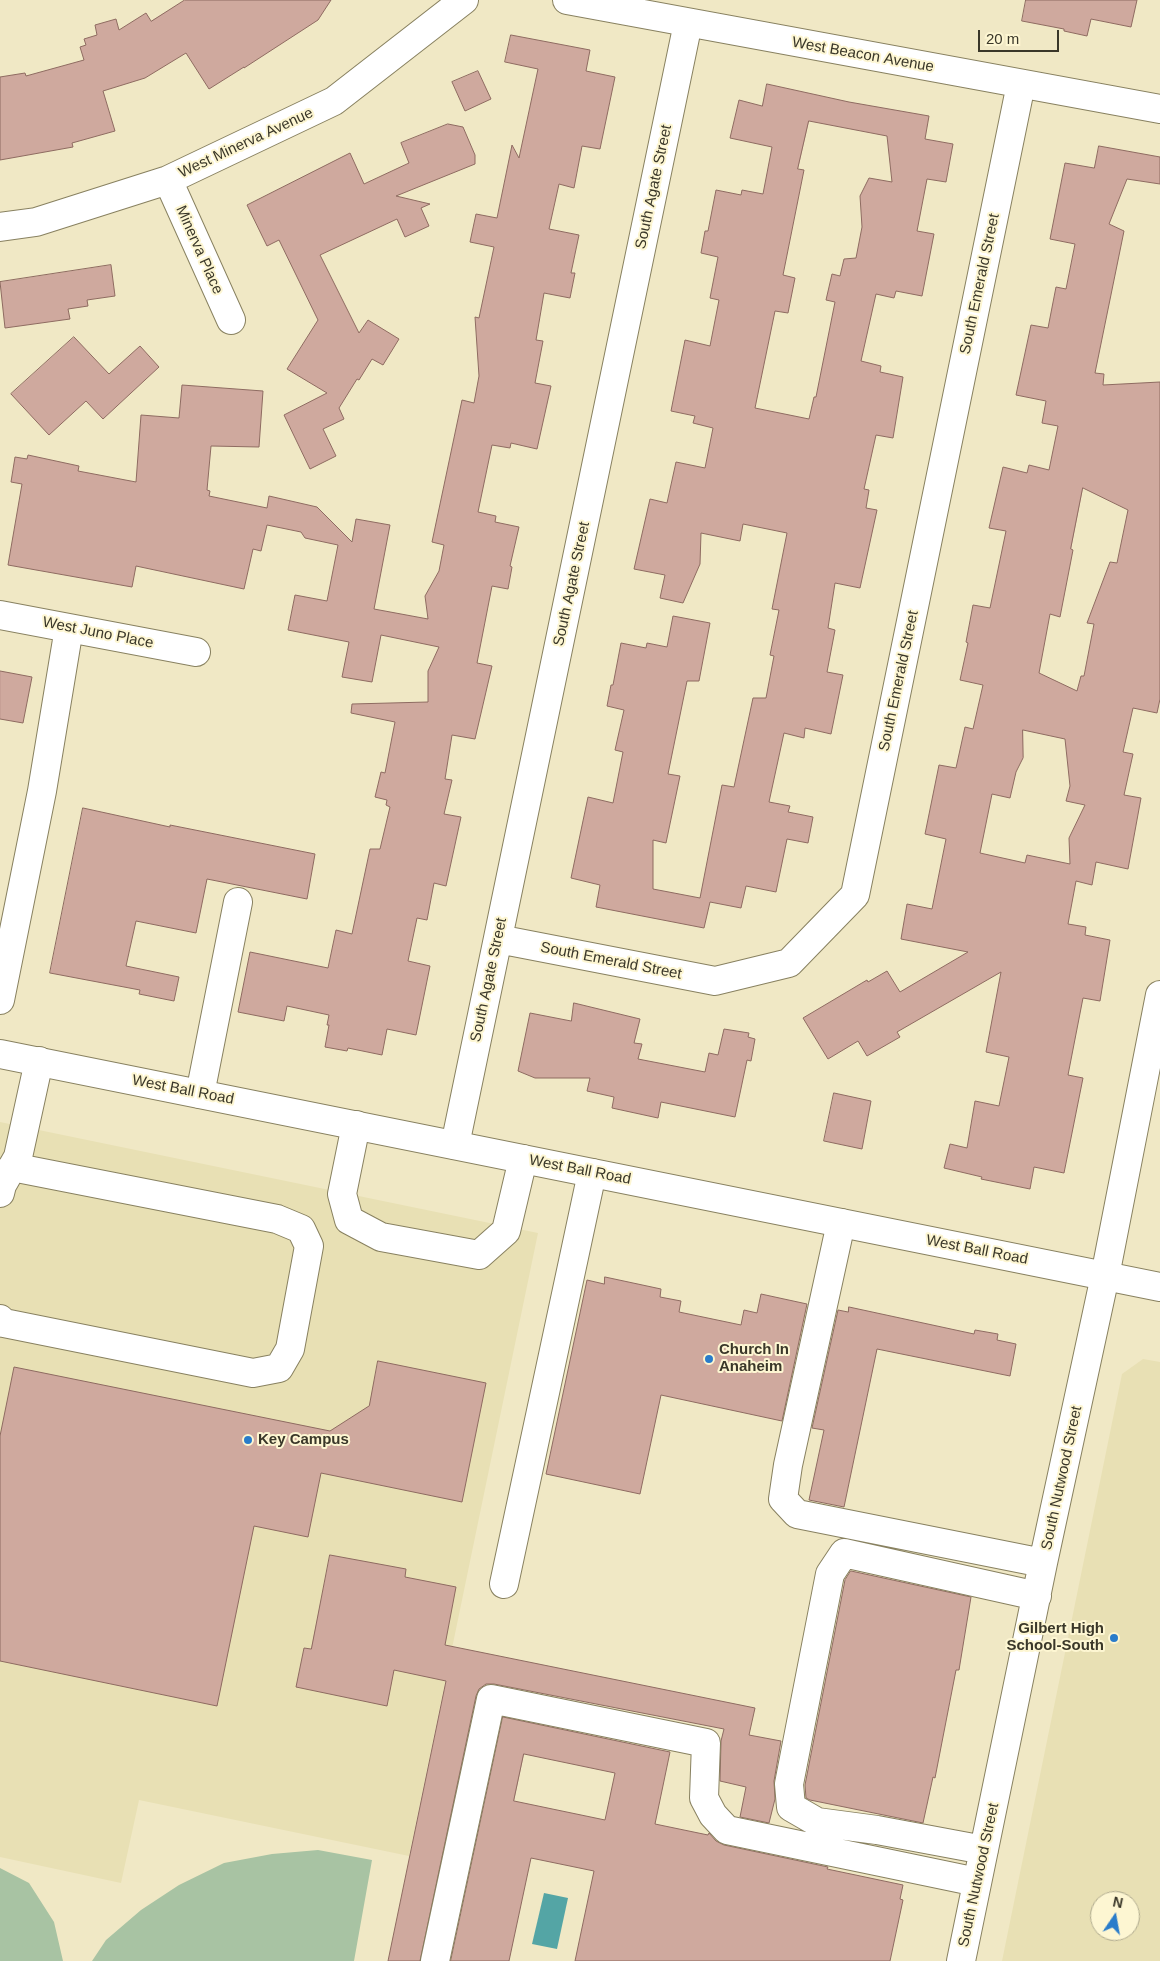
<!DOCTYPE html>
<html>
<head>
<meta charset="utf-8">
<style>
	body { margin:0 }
	#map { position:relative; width:1160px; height:1961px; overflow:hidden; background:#f0e8c5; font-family:Helvetica,sans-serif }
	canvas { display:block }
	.north { position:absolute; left:1090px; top:1891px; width:50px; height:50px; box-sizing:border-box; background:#fdf6d2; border:1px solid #afaa8e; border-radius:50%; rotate:12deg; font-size:14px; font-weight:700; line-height:20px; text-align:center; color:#3a3729 }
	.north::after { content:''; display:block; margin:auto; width:18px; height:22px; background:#297cca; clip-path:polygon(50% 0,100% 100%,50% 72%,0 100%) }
	.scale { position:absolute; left:978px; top:30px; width:81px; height:22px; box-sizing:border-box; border:2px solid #3a3729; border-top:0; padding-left:6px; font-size:15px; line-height:18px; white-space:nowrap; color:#3a3729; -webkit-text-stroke:4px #fdf6d2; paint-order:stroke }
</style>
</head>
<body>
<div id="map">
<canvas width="1160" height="1961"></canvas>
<div class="north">N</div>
<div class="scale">20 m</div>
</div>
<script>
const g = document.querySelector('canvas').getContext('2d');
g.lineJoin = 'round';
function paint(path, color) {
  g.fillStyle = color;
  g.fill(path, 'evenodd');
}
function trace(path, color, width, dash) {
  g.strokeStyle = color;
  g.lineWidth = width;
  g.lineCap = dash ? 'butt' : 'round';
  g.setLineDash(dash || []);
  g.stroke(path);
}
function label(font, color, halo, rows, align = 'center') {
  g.font = font + ' Helvetica,sans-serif';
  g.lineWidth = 4;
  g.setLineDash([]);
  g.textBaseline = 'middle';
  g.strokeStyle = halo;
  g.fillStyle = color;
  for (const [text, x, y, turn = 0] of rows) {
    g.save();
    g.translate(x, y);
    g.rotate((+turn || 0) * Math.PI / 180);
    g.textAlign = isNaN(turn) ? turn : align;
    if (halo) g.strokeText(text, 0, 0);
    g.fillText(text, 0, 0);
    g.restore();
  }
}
paint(new Path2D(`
	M0,1122L538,1233L409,1856L139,1800L121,1883L0,1857Z
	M1143,1359L1160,1362V1961H1002L1122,1374ZM1100,1901H1130V1931H1100Z`), '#e8e0b4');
paint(new Path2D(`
	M318,1850L372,1860L354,1961H92L106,1940L141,1910L179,1885L224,1863L272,1854Z
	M0,1868L29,1883L54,1922L63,1961H0Z`), '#a8c3a3');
paint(new Path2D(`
	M544,1893L568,1898L557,1949L532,1944Z`), '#54a5a5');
const building = new Path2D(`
	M185,0H331L318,20L244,68V67L209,89L186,53L145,78L103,91L115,131L72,143L73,147L0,160V77L25,73L26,76L84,60L80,47L86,45L84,39L97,35L95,25L116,19L119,30L146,13L151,21Z
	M1026,0H1137L1131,27L1091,19L1087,36L1064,31V29L1022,21Z
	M511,35L590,50L586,71L615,77L600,149L582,146L574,188L559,184L549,229L579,235L571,273H575L570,298L544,293L536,340L543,341L535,383L551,386L537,449L511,443L510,448L492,445L478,512L496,516L495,522L519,527L510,566L512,567L508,589L492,586L477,663L492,666L475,739L452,735L445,779L452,780L444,814L461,817L446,886L434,883L427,920L417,918L408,961L430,966L416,1035L387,1029L382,1055L348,1048L347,1051L325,1047L329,1025H327L329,1015L287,1006L284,1021L238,1012L250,952L328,968L336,930L352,934L370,849H380L390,807L386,805L387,800L375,797L381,772L385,773L395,722L351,713L352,704L428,702V671L439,647L381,635L372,682L342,677L349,642L288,630L295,595L327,601L338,545L305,538L301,532L267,525L261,551L253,549L244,589L136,566L132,587L8,565L22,484L11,482L15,457L27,459L28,455L79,466L78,471L136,482L141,415L179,418L182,385L263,391L259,447L211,446L207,490L210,491L209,496L267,508L269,496L317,507L352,542L356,519L390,525L374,609L428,619L425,596L439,571L444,545L432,542L462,400L474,403L479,376L475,317L479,318L494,247L470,242L476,214L497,218L512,145L519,158L538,69L505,62Z
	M478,71L491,99L465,111L452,82Z
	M767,84L849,102L929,116L925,139L953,144L946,182L927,179L917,231L934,234L922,296L896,291L894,298L876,294L861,361L881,366L880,372L903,377L893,438L876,435L864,489L869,490L866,508L877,510L860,588L835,583L828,628L835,630L827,672L843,675L831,734L805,728L804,738L784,733L769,802L790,806L788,812L813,817L808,843L787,839L776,892L746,886L741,908L710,902L704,928L596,907L600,885L571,878L588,797L613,803L623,752L615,750L624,710L607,706L611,685H613L621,643L646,648L647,643L667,647L673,616L710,623L699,681H687L668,774L680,776L666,843L653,840V889L700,898L722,785L734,787L753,698H766L774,656L770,655L779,610L772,609L787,533L743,524L740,541L701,533L700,564L683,603L660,598L665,575L634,569L650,499L667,503L676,462L705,468L713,428L693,423L695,416L671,411L685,340L710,346L719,300L710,298L718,257L701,253L705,231H708L716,190L741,195L742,190L763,194L772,147L730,138L739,100L762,106ZM809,121L887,136L892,182L869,178L860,196L862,227L856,258L844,259L840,276L832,274L826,300L835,302L816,397H814L809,419L755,408L775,311L788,313L795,278L783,275L804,170L798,169Z
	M448,124L463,127L475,155V164L396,196L430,204L421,208L429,226L405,237L397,219L320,255L359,333L368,320L399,339L383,365L372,359L359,380L357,379L339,408L344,419L323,429L336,456L310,469L284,415L327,393L287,369L318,320L279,240L267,246L247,205L350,153L364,184L409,163L401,143Z
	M1099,146L1160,157V184L1127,179L1109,224L1124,231L1095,373L1104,374L1103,385L1160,382V699L1157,713L1133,708L1123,752L1133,754L1124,795L1141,798L1128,869L1096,862L1092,885L1076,881L1068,924L1086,927L1085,935L1110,940L1100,1001L1083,998L1068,1075L1083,1078L1064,1173L1034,1167L1030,1189L981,1179L982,1177L944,1168L950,1144L967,1148L975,1101L999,1106L1009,1057L986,1052L1001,972L897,1032L900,1037L867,1056L858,1041L828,1059L803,1018L867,980L868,982L887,971L900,992L968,952L901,939L907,904L932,909L946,839L925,834L939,765L956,768L965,727L973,729L983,685L960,680L968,643L966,642L973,605L990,608L1006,531L989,528L1003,467L1027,473L1029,465L1049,470L1058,426L1042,423L1046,401L1016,395L1031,325L1048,328L1056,287L1066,289L1075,244L1050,239L1065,163L1094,168ZM1083,488L1128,510L1117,563L1110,562L1087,623L1094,624L1084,676H1081L1077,691L1039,673L1050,614L1060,617L1073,550L1071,549ZM1023,730L1065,739L1070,786L1066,801L1085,805L1069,838L1070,864L1027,855L1025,863L980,853L992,794L1010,798L1016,772L1023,758Z
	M111,265L115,296L87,300L88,306L68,309L70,319L5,328L0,282Z
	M74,337L109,374L140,346L159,367L103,419L86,401L49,435L11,394Z
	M0,671L32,677L23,723L0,719Z
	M83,808L170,827V825L315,854L307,899L207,879L196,933L136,921L126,966L179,977L174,1001L139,994L140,990L50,973Z
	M574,1003L640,1019L634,1043L642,1044L638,1059L705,1072L709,1053L718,1055L724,1029L749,1033L748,1037L755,1039L751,1061L747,1060L735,1117L661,1102L658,1118L612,1108L614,1097L587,1091L590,1078H535L518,1071L530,1013L571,1021Z
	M834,1093L871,1101L862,1149L824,1141Z
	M605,1277L661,1289L660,1297L681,1301L679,1312L741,1325L744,1310L757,1313L761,1294L807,1304L782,1421L661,1395L640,1494L546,1474L587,1280L604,1284Z
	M849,1307L974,1334L975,1330L998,1334L997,1340L1016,1344L1010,1376L877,1349L844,1507L809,1500L824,1430L812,1428L838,1310L848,1312Z
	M378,1361L486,1383L462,1502L321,1473L308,1537L254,1526L217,1706L0,1661V1436L14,1367L330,1431L369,1406Z
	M330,1555L406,1569L405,1577L456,1587L445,1645L755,1708L749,1735L781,1741L774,1781L775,1799L769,1823L740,1817L746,1787L720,1781L721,1741L724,1729L494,1684H486L479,1689L476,1696L420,1961H388L446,1681L394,1670L387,1706L296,1687L304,1648L311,1649Z
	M851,1571L971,1597L959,1670H956L935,1778L933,1777L923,1823L810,1800L806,1798L805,1785L845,1580Z
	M503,1717L670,1752L655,1824L708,1835L709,1833L716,1841L724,1845L828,1867L827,1869L903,1885L900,1899L903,1900L890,1961H575L594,1871L531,1858L509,1961H451ZM524,1754L615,1773L605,1820L514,1801Z`);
paint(building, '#cfa99e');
trace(building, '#8e6b61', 1);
const minor = new Path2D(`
	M567,0L1160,109
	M168,180L231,320
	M0,227L36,222L168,180L334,101L464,0
	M0,615L196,652
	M498,939L715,981L789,963L855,895L1021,84
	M0,1000L42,791L69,628
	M200,1094L238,902
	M356,1125L342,1194L349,1220L381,1237L479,1255L506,1231L523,1159
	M455,1145L688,23
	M0,1193L2,1185L18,1157L39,1061
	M841,1223L788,1465L783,1499L797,1514L1043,1563
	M0,1319L4,1323L253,1373L279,1368L290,1349L309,1246L301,1229L277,1219L12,1167
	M504,1584L592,1173
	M984,1850L877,1830L817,1822L791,1807L789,1784L830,1574L844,1553L1037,1596
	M435,1961L491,1699L706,1743L704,1798L713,1815L727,1830L977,1882
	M961,1961L1043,1563L1105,1276L1160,995`);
const major = new Path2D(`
	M0,1054L1160,1287`);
trace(minor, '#888160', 30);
trace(major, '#888160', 30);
trace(minor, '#fff', 28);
trace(major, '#fff', 28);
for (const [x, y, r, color] of [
	[709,1359,5,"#297cca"],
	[248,1440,5,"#297cca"],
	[1114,1638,5,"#297cca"]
]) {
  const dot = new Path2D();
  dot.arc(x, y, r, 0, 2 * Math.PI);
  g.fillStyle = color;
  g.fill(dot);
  trace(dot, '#fdf6d2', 2);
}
label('15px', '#3a3729', '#fdf6d2', [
	["West Beacon Avenue",863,55,10],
	["West Minerva Avenue",246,143,-25],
	["South Agate Street",654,187,-78],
	["Minerva Place",199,250,66],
	["South Emerald Street",980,284,-78],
	["South Agate Street",572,584,-78],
	["West Juno Place",98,633,11],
	["South Emerald Street",899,681,-78],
	["South Emerald Street",611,961,11],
	["South Agate Street",489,980,-78],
	["West Ball Road",183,1090,11],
	["West Ball Road",580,1170,11],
	["West Ball Road",977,1250,11],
	["South Nutwood Street",1062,1478,-78],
	["South Nutwood Street",979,1875,-78]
]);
label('bold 15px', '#3a3729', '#fdf6d2', [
	["Church In",719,1350],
	["Anaheim",719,1367],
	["Key Campus",258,1440],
	["Gilbert High",1104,1629,"right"],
	["School-South",1104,1646,"right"]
], 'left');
</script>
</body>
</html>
